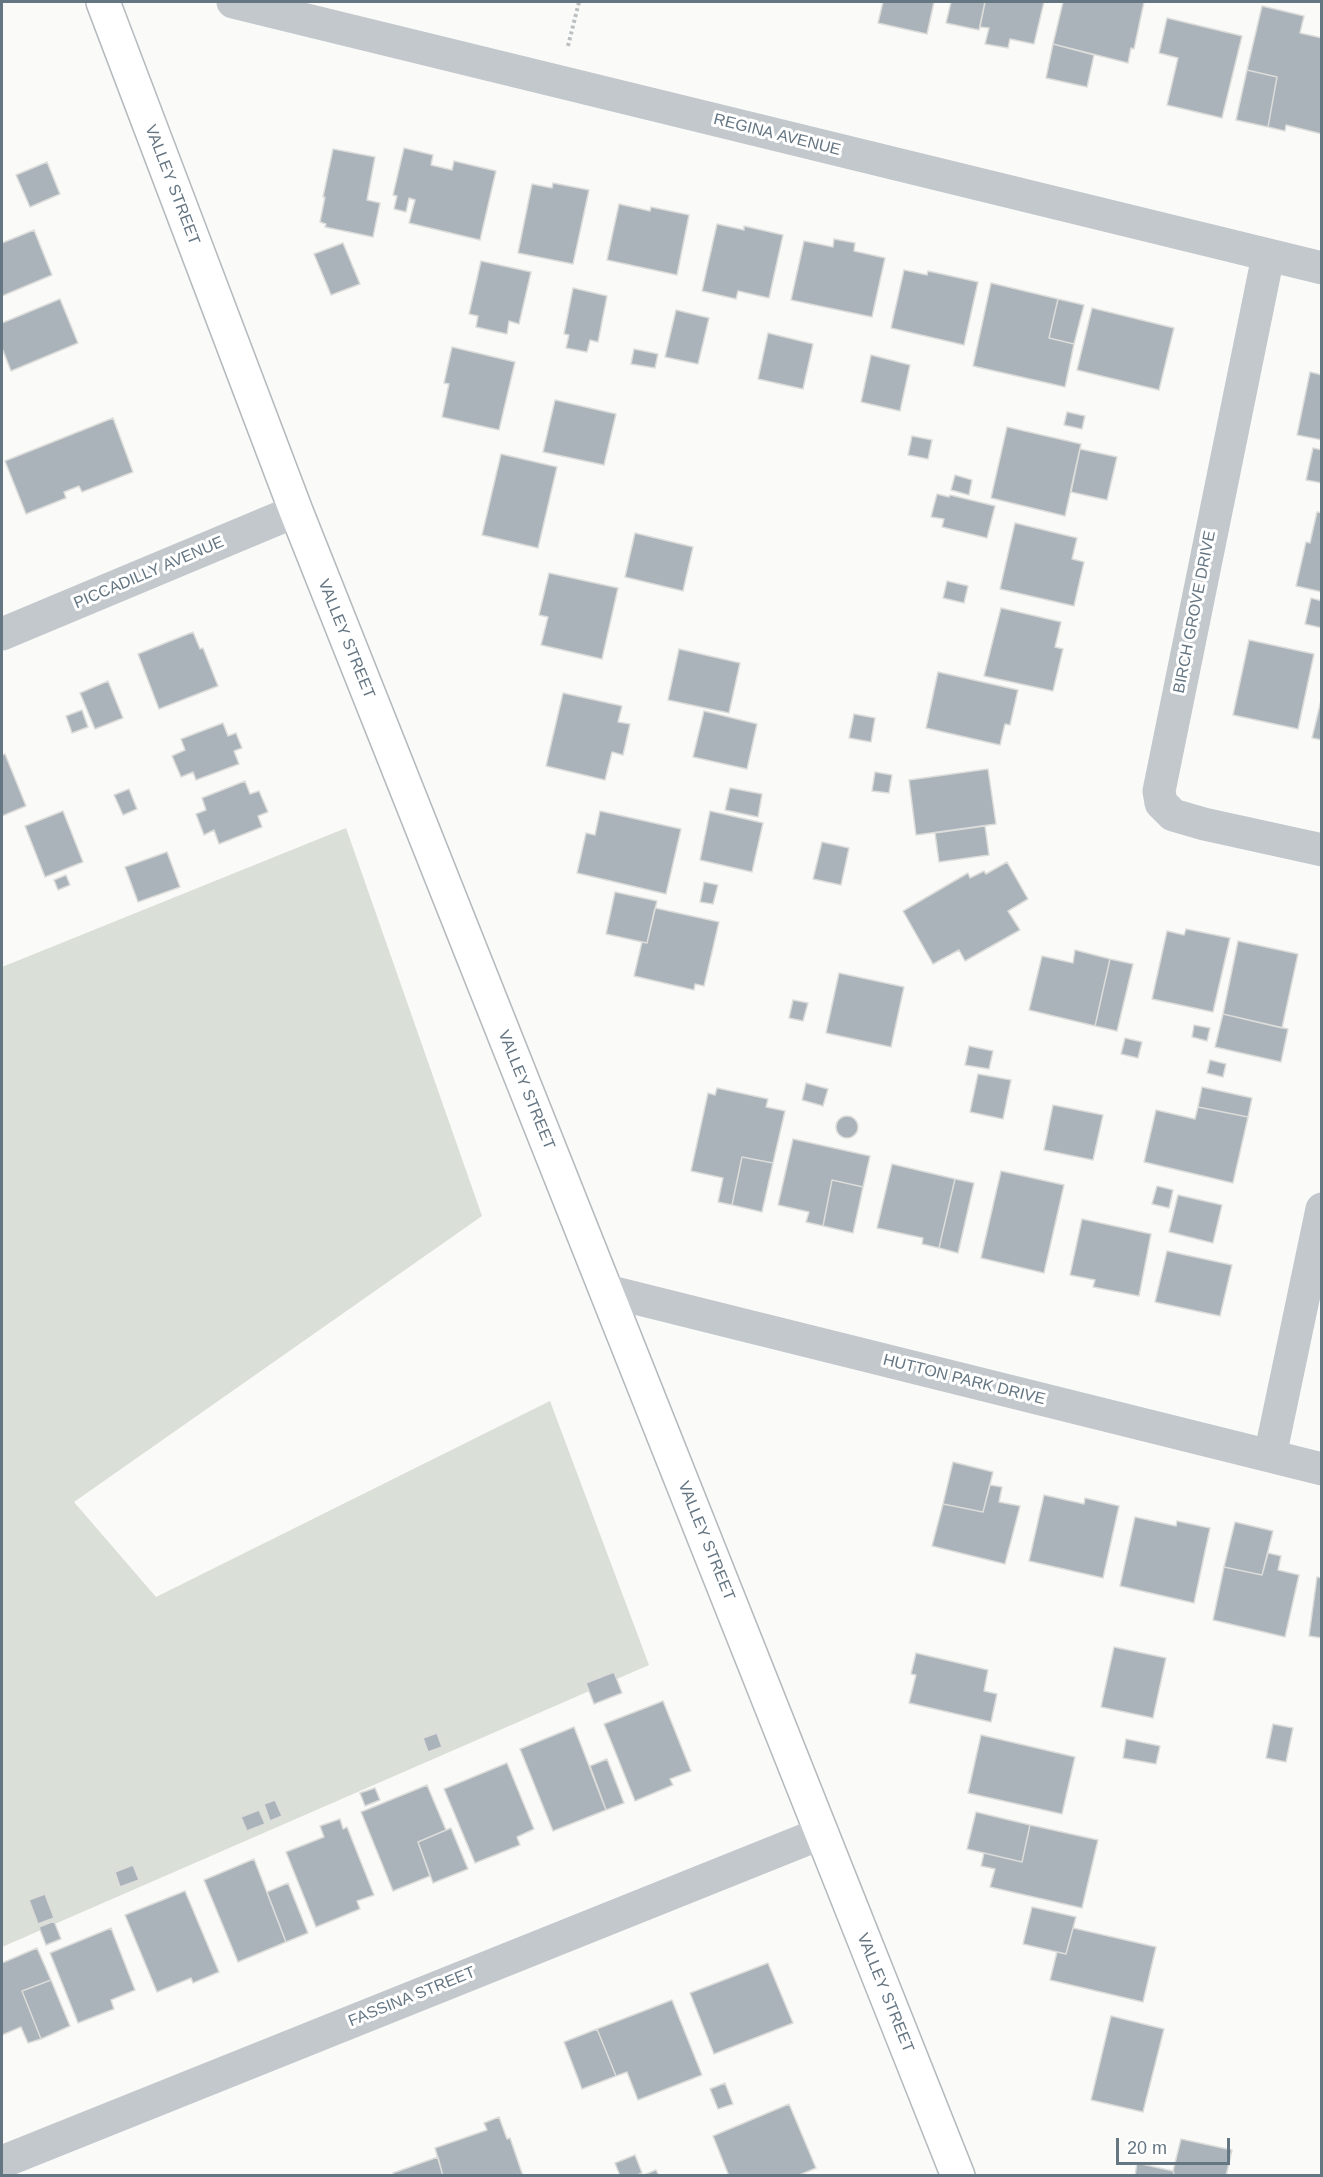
<!DOCTYPE html>
<html>
<head>
<meta charset="utf-8">
<style>
	body { margin:0 }
	#map { position:relative; width:1323px; height:2177px; overflow:hidden; background:#fafaf8; font-family:Helvetica,sans-serif }
	canvas { display:block }
	.frame { position:absolute; inset:0; border:3px solid #657683; pointer-events:none }
	.scale { position:absolute; left:1116px; top:2138px; width:114px; height:27px; box-sizing:border-box; border:3px solid #657683; border-top:0; padding-left:8px; font-size:18px; line-height:21px; white-space:nowrap; color:#657683; -webkit-text-stroke:4px #fff; paint-order:stroke }
</style>
</head>
<body>
<div id="map">
<canvas width="1323" height="2177"></canvas>
<div class="frame"></div>
<div class="scale">20 m</div>
</div>
<script>
const g = document.querySelector('canvas').getContext('2d');
g.lineJoin = 'round';
function paint(path, color) {
  g.fillStyle = color;
  g.fill(path, 'evenodd');
}
function trace(path, color, width, dash) {
  g.strokeStyle = color;
  g.lineWidth = width;
  g.lineCap = dash ? 'butt' : 'round';
  g.setLineDash(dash || []);
  g.stroke(path);
}
function label(font, color, halo, rows, align = 'center') {
  g.font = font + ' Helvetica,sans-serif';
  g.lineWidth = 6;
  g.setLineDash([]);
  g.textBaseline = 'middle';
  g.strokeStyle = halo;
  g.fillStyle = color;
  for (const [text, x, y, turn = 0] of rows) {
    g.save();
    g.translate(x, y);
    g.rotate((+turn || 0) * Math.PI / 180);
    g.textAlign = isNaN(turn) ? turn : align;
    if (halo) g.strokeText(text, 0, 0);
    g.fillText(text, 0, 0);
    g.restore();
  }
}
paint(new Path2D(`
	M346,828L482,1216L74,1502L156,1597L550,1401L649,1665L2,1947V967Z`), '#dadfd7');
const building = new Path2D(`
	M883,2H934L927,34L878,23Z
	M951,2H985L979,30L946,23Z
	M985,2H1044L1034,44L1010,39L1008,48L985,44L989,28L980,27Z
	M1063,2H1144L1134,49L1131,48L1128,63L1053,44Z
	M1262,6L1304,16L1300,33L1322,38V134L1286,125L1285,131L1268,127L1277,77L1247,70Z
	M1167,18L1242,36L1222,118L1167,105L1178,58L1159,53Z
	M1053,44L1094,55L1087,87L1046,78Z
	M1247,70L1277,77L1268,127L1236,120Z
	M404,148L433,155L431,165L452,170L454,161L496,171L480,240L409,223L415,200L409,198L406,212L394,209L397,196L393,195Z
	M333,149L375,157L367,200L380,203L373,237L325,227L326,224L320,222L325,197H323Z
	M47,162L60,194L30,207L16,175Z
	M553,183L589,190L573,264L518,253L532,184L552,188Z
	M619,204L650,211L651,207L689,215L677,275L607,260Z
	M717,224L744,230V226L783,235L769,298L738,291L736,299L702,291Z
	M34,230L52,275L2,296V243Z
	M834,239L855,243L854,251L885,258L872,317L791,300L804,241L833,247Z
	M343,243L360,284L331,295L314,254Z
	M481,261L531,272L519,324L509,321L507,334L476,327L478,316L469,314Z
	M904,270L927,275L928,271L978,282L964,345L891,328Z
	M991,283L1058,299L1049,338L1074,344L1065,387L973,366Z
	M573,288L607,296L598,342L590,340L587,352L566,348L569,335L564,334Z
	M60,299L78,343L11,371L2,348V323Z
	M1058,299L1084,305L1074,344L1049,338Z
	M1092,308L1174,328L1159,390L1077,370Z
	M676,310L709,318L698,364L665,357Z
	M768,333L813,344L803,389L758,379Z
	M452,347L515,362L499,430L442,417L449,384L444,383Z
	M634,349L658,354L655,368L631,364Z
	M871,355L910,365L900,411L861,402Z
	M1310,372L1322,375V440L1297,435Z
	M555,400L616,414L604,465L543,452Z
	M1067,412L1085,416L1082,429L1064,425Z
	M113,418L133,472L82,492L79,486L64,492L66,498L26,514L5,461Z
	M1007,427L1081,444L1065,516L991,498Z
	M912,436L932,440L928,459L908,455Z
	M1313,448L1322,450V483L1306,480Z
	M1080,449L1117,457L1107,500L1071,492Z
	M501,454L557,467L538,548L482,535Z
	M955,475L972,480L969,495L951,490Z
	M937,494L949,497L950,495L995,506L987,538L942,527L944,519L931,517Z
	M1317,512L1322,513V592L1296,586L1306,542L1310,543Z
	M1015,523L1077,538L1072,559L1084,562L1074,606L1000,589Z
	M635,533L693,547L683,591L625,577Z
	M549,573L618,588L602,659L541,645L548,617L539,615Z
	M947,581L968,586L964,603L943,598Z
	M1311,598L1322,601V628L1305,624Z
	M1001,608L1061,622L1055,647L1063,649L1053,691L984,676Z
	M193,632L200,649L203,648L218,686L159,709L138,654Z
	M1249,640L1314,654L1298,729L1233,715Z
	M679,649L740,663L729,713L668,700Z
	M938,672L1018,690L1010,725L1005,724L1000,745L926,728Z
	M108,681L123,718L95,729L80,693Z
	M563,693L622,706L618,722L630,724L623,755L612,752L605,780L546,766Z
	M1322,696V740L1312,738Z
	M82,710L88,727L72,733L66,716Z
	M704,711L757,724L747,769L693,757Z
	M854,714L875,718L871,742L849,738Z
	M223,723L228,736L236,733L242,748L234,751L239,764L196,780L193,772L181,777L172,756L185,750L181,739Z
	M5,754L26,806L2,816V755Z
	M988,769L996,824L916,835L909,780Z
	M875,772L892,775L889,793L872,791Z
	M245,781L250,794L259,791L268,812L258,816L262,827L219,844L214,830L204,835L196,814L206,810L202,798Z
	M730,788L762,794L758,817L725,810Z
	M129,789L137,809L123,815L114,795Z
	M63,811L83,862L45,877L25,826Z
	M600,811L681,829L666,894L577,873L586,833L595,835Z
	M710,811L763,823L752,872L700,860Z
	M985,826L989,855L939,862L935,833Z
	M822,842L849,848L841,885L813,879Z
	M167,852L180,887L138,902L125,867Z
	M1007,862L1028,899L1008,911L1020,930L965,961L959,950L933,964L903,911L968,873L970,878L984,871L986,874Z
	M66,875L70,885L58,890L54,880Z
	M704,882L718,885L713,904L700,902Z
	M615,892L657,901L647,943L606,934Z
	M655,908L719,922L704,986L695,984L694,990L634,976L642,942L647,943Z
	M1186,929L1230,938L1213,1012L1152,999L1167,931L1184,935Z
	M1238,941L1298,954L1282,1028L1223,1014Z
	M1075,950L1110,959L1095,1026L1029,1010L1042,956L1073,963Z
	M1110,959L1133,964L1117,1031L1095,1026Z
	M839,973L904,987L891,1047L826,1033Z
	M793,1000L808,1003L803,1021L789,1018Z
	M1223,1014L1288,1029L1281,1062L1215,1047Z
	M1194,1025L1210,1028L1207,1041L1192,1037Z
	M1125,1038L1142,1042L1138,1058L1121,1054Z
	M969,1046L993,1051L989,1069L965,1065Z
	M1210,1060L1226,1064L1223,1077L1207,1073Z
	M978,1074L1011,1080L1003,1119L970,1112Z
	M806,1083L828,1089L823,1106L802,1100Z
	M1202,1087L1252,1098L1248,1117L1198,1107Z
	M717,1088L768,1099L766,1107L785,1111L773,1163L742,1157L732,1205L718,1202L723,1178L691,1171L708,1093L715,1095Z
	M1053,1105L1103,1115L1093,1160L1044,1150Z
	M1198,1107L1248,1117L1233,1183L1144,1162L1156,1110L1195,1119Z
	M836 1127a11 11 0 1 1 22 0a11 11 0 1 1-22 0Z
	M793,1139L870,1156L863,1187L832,1180L823,1226L806,1222L809,1212L778,1205Z
	M742,1157L773,1163L762,1212L732,1205Z
	M892,1164L955,1179L939,1248L922,1244L923,1238L877,1228Z
	M1001,1171L1064,1185L1044,1273L981,1258Z
	M955,1179L974,1183L958,1253L939,1248Z
	M832,1180L863,1187L853,1233L823,1226Z
	M1157,1186L1173,1190L1169,1208L1152,1204Z
	M1178,1195L1222,1205L1213,1243L1169,1232Z
	M1082,1219L1151,1234L1139,1296L1093,1287L1095,1280L1070,1275Z
	M1167,1251L1232,1265L1220,1316L1155,1302Z
	M953,1462L993,1472L983,1512L943,1504Z
	M990,1485L1002,1487L999,1502L1020,1506L1005,1564L932,1546L943,1504L983,1512Z
	M1044,1495L1084,1504L1085,1498L1119,1506L1103,1578L1029,1561Z
	M1135,1517L1176,1526L1177,1521L1210,1528L1194,1603L1120,1586Z
	M1235,1522L1273,1531L1262,1575L1224,1567Z
	M1268,1553L1281,1556L1278,1570L1299,1575L1285,1637L1213,1620L1224,1567L1262,1575Z
	M1317,1577L1322,1578V1638L1309,1636Z
	M1114,1647L1166,1658L1153,1718L1101,1707Z
	M916,1653L988,1670L984,1691L997,1694L991,1722L909,1703L916,1675L911,1674Z
	M614,1672L622,1693L594,1704L586,1683Z
	M663,1701L691,1771L670,1779L673,1785L635,1801L604,1724Z
	M1273,1724L1293,1728L1286,1762L1266,1758Z
	M574,1727L606,1810L553,1831L520,1749Z
	M437,1733L442,1747L428,1752L423,1738Z
	M981,1735L1075,1757L1062,1814L968,1793Z
	M1126,1739L1160,1746L1156,1764L1123,1758Z
	M607,1759L624,1803L606,1810L590,1766Z
	M507,1763L534,1829L517,1837L520,1845L475,1863L444,1789Z
	M427,1785L446,1830L418,1842L430,1876L393,1891L361,1812Z
	M375,1788L380,1800L365,1806L360,1793Z
	M275,1800L282,1816L270,1821L264,1804Z
	M259,1810L265,1824L247,1831L241,1817Z
	M976,1812L1030,1825L1022,1862L967,1849Z
	M340,1819L343,1829L347,1827L374,1895L357,1901L360,1909L316,1927L286,1852L324,1837L320,1826Z
	M1030,1825L1098,1840L1082,1908L990,1887L995,1869L981,1866L984,1853L1022,1862Z
	M451,1828L468,1869L433,1883L418,1842Z
	M254,1859L286,1942L238,1962L204,1880Z
	M133,1865L139,1880L120,1887L115,1872Z
	M288,1883L308,1933L286,1942L267,1892Z
	M185,1891L219,1972L193,1983L191,1978L157,1992L125,1915Z
	M45,1894L54,1918L38,1924L29,1900Z
	M1032,1907L1076,1917L1066,1954L1023,1944Z
	M54,1921L61,1939L46,1945L39,1927Z
	M111,1928L135,1990L111,2000L114,2009L78,2023L50,1953Z
	M1073,1928L1156,1947L1143,2002L1050,1980L1057,1952L1066,1954Z
	M37,1948L51,1980L22,1991L41,2039L28,2043L21,2027L2,2035V1963Z
	M768,1963L793,2023L714,2054L690,1993Z
	M51,1980L70,2026L41,2039L22,1991Z
	M672,2000L702,2075L638,2100L627,2072L616,2076L597,2029Z
	M1111,2016L1164,2029L1143,2112L1091,2100Z
	M597,2029L616,2076L582,2089L564,2042Z
	M725,2083L733,2104L718,2109L710,2089Z
	M789,2104L816,2168L797,2176H729L713,2136Z
	M499,2117L507,2139L510,2138L523,2176H443L435,2148L487,2130L484,2123Z
	M1181,2139L1232,2150L1226,2176H1175L1173,2171Z
	M635,2155L642,2173L635,2176H620L615,2163Z
	M438,2157L443,2176H394L393,2173Z
	M1137,2163L1173,2171L1175,2176H1135Z
	M656,2170L659,2176H641Z`);
paint(building, '#aab3b9');
trace(building, '#dcdcda', 1.5);
const major = new Path2D(`
	M103,2L296,511L958,2176`);
trace(major, '#b5babe', 36);
trace(new Path2D(`
	M568,46L579,2`), '#bbbfc2', 4, [3, 3]);
trace(new Path2D(`
	M233,2L1322,268
	M1268,256L1159,791L1161,803L1173,815L1204,824L1322,850
	M2,634L296,511
	M607,1291L1322,1469
	M1270,1456L1322,1209
	M2,2162L822,1833`), '#c3c8cc', 33);
trace(major, '#fff', 33);
label('16px', '#657683', '#fff', [
	["REGINA AVENUE",777,135,14],
	["VALLEY STREET",172,185,69],
	["PICCADILLY AVENUE",149,573,-23],
	["BIRCH GROVE DRIVE",1195,612,-79],
	["VALLEY STREET",346,639,68],
	["VALLEY STREET",526,1090,68],
	["HUTTON PARK DRIVE",964,1380,14],
	["VALLEY STREET",706,1541,68],
	["VALLEY STREET",885,1993,68],
	["FASSINA STREET",412,1997,-22]
]);
</script>
</body>
</html>
